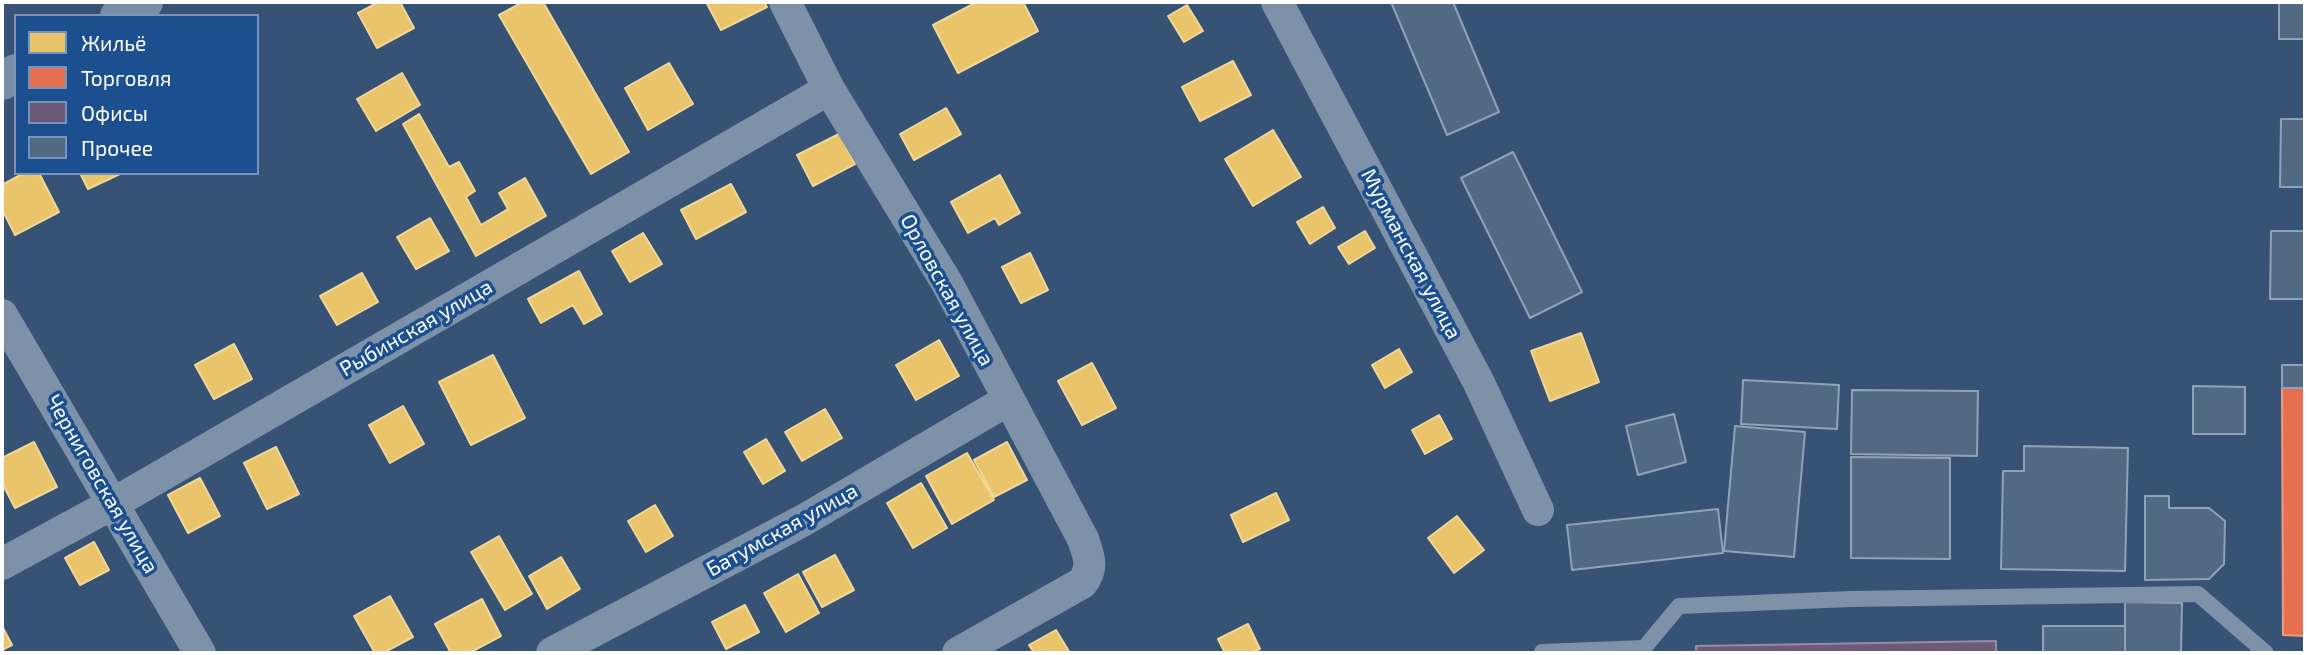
<!DOCTYPE html>
<html>
<head>
<meta charset="utf-8">
<style>
	body { margin:0 }
	#map { position:relative; width:2307px; height:655px; overflow:hidden; background:#365274; font-family:"Exo 2",sans-serif }
	canvas { display:block }
	.frame { position:absolute; inset:0; border:4px solid #fff; pointer-events:none }
	.legend { position:absolute; left:14px; top:14px; width:245px; height:161px; box-sizing:border-box; background:#1b4f8f; border:2px solid #7695bc; margin:0; padding:9px 12px; list-style:none; font-size:21px; color:#fff }
	.legend li { display:flex; align-items:center; gap:14px; height:35px }
	.legend b { width:35px; border:2px solid #7695bc }
</style>
</head>
<body>
<div id="map">
<canvas width="2307" height="655"></canvas>
<div class="frame"></div>
<ul class="legend">
<li><b style="height:19px;background:#e9c46a"></b>Жильё</li>
<li><b style="height:19px;background:#e76f51"></b>Торговля</li>
<li><b style="height:19px;background:#6d597a"></b>Офисы</li>
<li><b style="height:19px;background:#526984"></b>Прочее</li>
</ul>
</div>
<script>
const g = document.querySelector('canvas').getContext('2d');
g.lineJoin = 'round';
function paint(path, color) {
  g.fillStyle = color;
  g.fill(path, 'evenodd');
}
function trace(path, color, width, dash) {
  g.strokeStyle = color;
  g.lineWidth = width;
  g.lineCap = dash ? 'butt' : 'round';
  g.setLineDash(dash || []);
  g.stroke(path);
}
function label(font, color, halo, rows, align = 'center') {
  g.font = font + ' "Exo 2",sans-serif';
  g.lineWidth = 7;
  g.setLineDash([]);
  g.textBaseline = 'middle';
  g.strokeStyle = halo;
  g.fillStyle = color;
  for (const [text, x, y, turn = 0] of rows) {
    g.save();
    g.translate(x, y);
    g.rotate((+turn || 0) * Math.PI / 180);
    g.textAlign = isNaN(turn) ? turn : align;
    if (halo) g.strokeText(text, 0, 0);
    g.fillText(text, 0, 0);
    g.restore();
  }
}
const homes = new Path2D(`
	M379,2H400L414,28L377,48L358,13Z
	M523,2H543L629,152L591,174L499,15Z
	M706,2H764L767,7L721,30Z
	M977,2H1023L1038,31L958,73L933,25Z
	M1187,5L1203,31L1184,42L1168,16Z
	M1233,61L1251,95L1200,121L1182,87Z
	M669,63L693,104L648,130L625,88Z
	M402,73L420,105L376,131L357,99Z
	M946,108L961,134L914,160L900,134Z
	M419,114L449,167L459,162L475,191L466,197L481,225L508,209L499,193L525,178L546,216L476,256L403,124Z
	M1273,130L1301,177L1253,206L1225,159Z
	M839,134L855,164L813,186L797,155Z
	M24,173H39L59,212L15,235L2,209V185Z
	M80,173H120V174L88,189Z
	M1000,175L1020,213L999,225L995,218L968,233L951,202Z
	M731,184L746,212L696,239L681,210Z
	M1323,207L1335,228L1310,244L1297,222Z
	M430,218L449,251L416,269L397,237Z
	M1365,231L1375,248L1349,264L1338,247Z
	M643,233L662,264L630,282L612,251Z
	M1030,253L1048,290L1021,303L1002,267Z
	M579,271L602,314L584,324L573,305L541,323L528,299Z
	M362,273L378,302L337,325L320,296Z
	M1581,333L1599,382L1550,401L1531,351Z
	M939,340L959,376L916,400L896,365Z
	M234,344L252,379L214,399L195,365Z
	M1399,349L1412,372L1385,388L1372,365Z
	M493,355L525,418L471,445L439,382Z
	M1092,363L1116,408L1082,425L1058,381Z
	M403,406L424,444L390,463L369,425Z
	M825,409L842,438L802,461L785,432Z
	M1439,415L1452,439L1425,454L1412,430Z
	M766,439L785,471L763,484L744,452Z
	M34,442L57,487L15,508L2,483V458Z
	M1007,442L1027,480L994,497L974,460Z
	M276,447L299,494L267,509L244,463Z
	M967,453L994,500L952,524L926,476Z
	M200,478L220,516L188,533L168,495Z
	M921,483L947,528L913,548L887,503Z
	M1276,493L1289,520L1243,542L1231,515Z
	M655,505L673,536L646,552L628,521Z
	M1457,516L1484,550L1454,573L1428,538Z
	M499,536L532,594L505,610L471,552Z
	M94,542L109,570L80,585L65,558Z
	M835,555L854,590L822,607L803,572Z
	M561,557L580,589L547,609L529,576Z
	M798,574L819,613L786,632L764,593Z
	M390,596L413,637L383,653H375L354,616Z
	M482,599L501,636L469,653H451L435,624Z
	M745,605L759,632L726,649L712,622Z
	M1248,624L1260,649L1250,653H1225L1218,639Z
	M2,626L12,645L2,650Z
	M1056,630L1070,653H1034L1029,645Z`);
paint(homes, '#e9c46a');
trace(homes, '#f0d697', 2);
const shops = new Path2D(`
	M2282,388H2305V636L2283,635Z`);
paint(shops, '#e76f51');
trace(shops, '#ee9a85', 2);
const offices = new Path2D(`
	M1996,641V653H1696V646Z`);
paint(offices, '#6d597a');
trace(offices, '#998ba2', 2);
const building = new Path2D(`
	M1391,2H1453L1499,112L1447,135Z
	M2279,2H2305V39H2279Z
	M2281,119H2305V187H2280Z
	M1513,152L1582,292L1530,318L1461,178Z
	M2271,231H2305V299H2270Z
	M2282,365H2305V388H2282Z
	M1743,380L1839,385L1837,429L1741,424Z
	M2193,386L2245,387V434H2193Z
	M1852,390L1978,391L1977,456L1851,454Z
	M1674,414L1686,462L1638,475L1626,426Z
	M1735,426L1805,432L1794,557L1724,551Z
	M2024,446L2128,448L2125,571L2001,569L2003,471H2024Z
	M1851,457L1950,458V559L1851,558Z
	M2145,496H2169V508H2209L2225,521L2224,564L2209,579L2145,580Z
	M1718,509L1723,553L1572,570L1567,525Z
	M2125,602L2182,603L2181,653H2125Z
	M2043,626H2125V653H2043Z`);
paint(building, '#526984');
trace(building, '#92a2b6', 2);
trace(new Path2D(`
	M1542,652L1644,648L1679,606L1851,599L2198,594L2266,653`), '#7d92a8', 16);
trace(new Path2D(`
	M785,2L829,89L947,283L1083,539C1089,556 1094,568 1082,583L958,653
	M1277,2L1479,383L1538,510
	M2,315L200,653
	M2,564L114,503L829,89
	M552,653L804,520L1008,400`), '#7d92a8', 32);
trace(new Path2D(`
	M119,16L144,2
	M2,81L16,73`), '#798da4', 38);
label('21px', '#fff', '#1b4f8f', [
	["Мурманская улица",1411,254,62],
	["Орловская улица",947,290,61],
	["Рыбинская улица",416,328,-30],
	["Черниговская улица",102,484,60],
	["Батумская улица",782,530,-29]
]);
</script>
</body>
</html>
